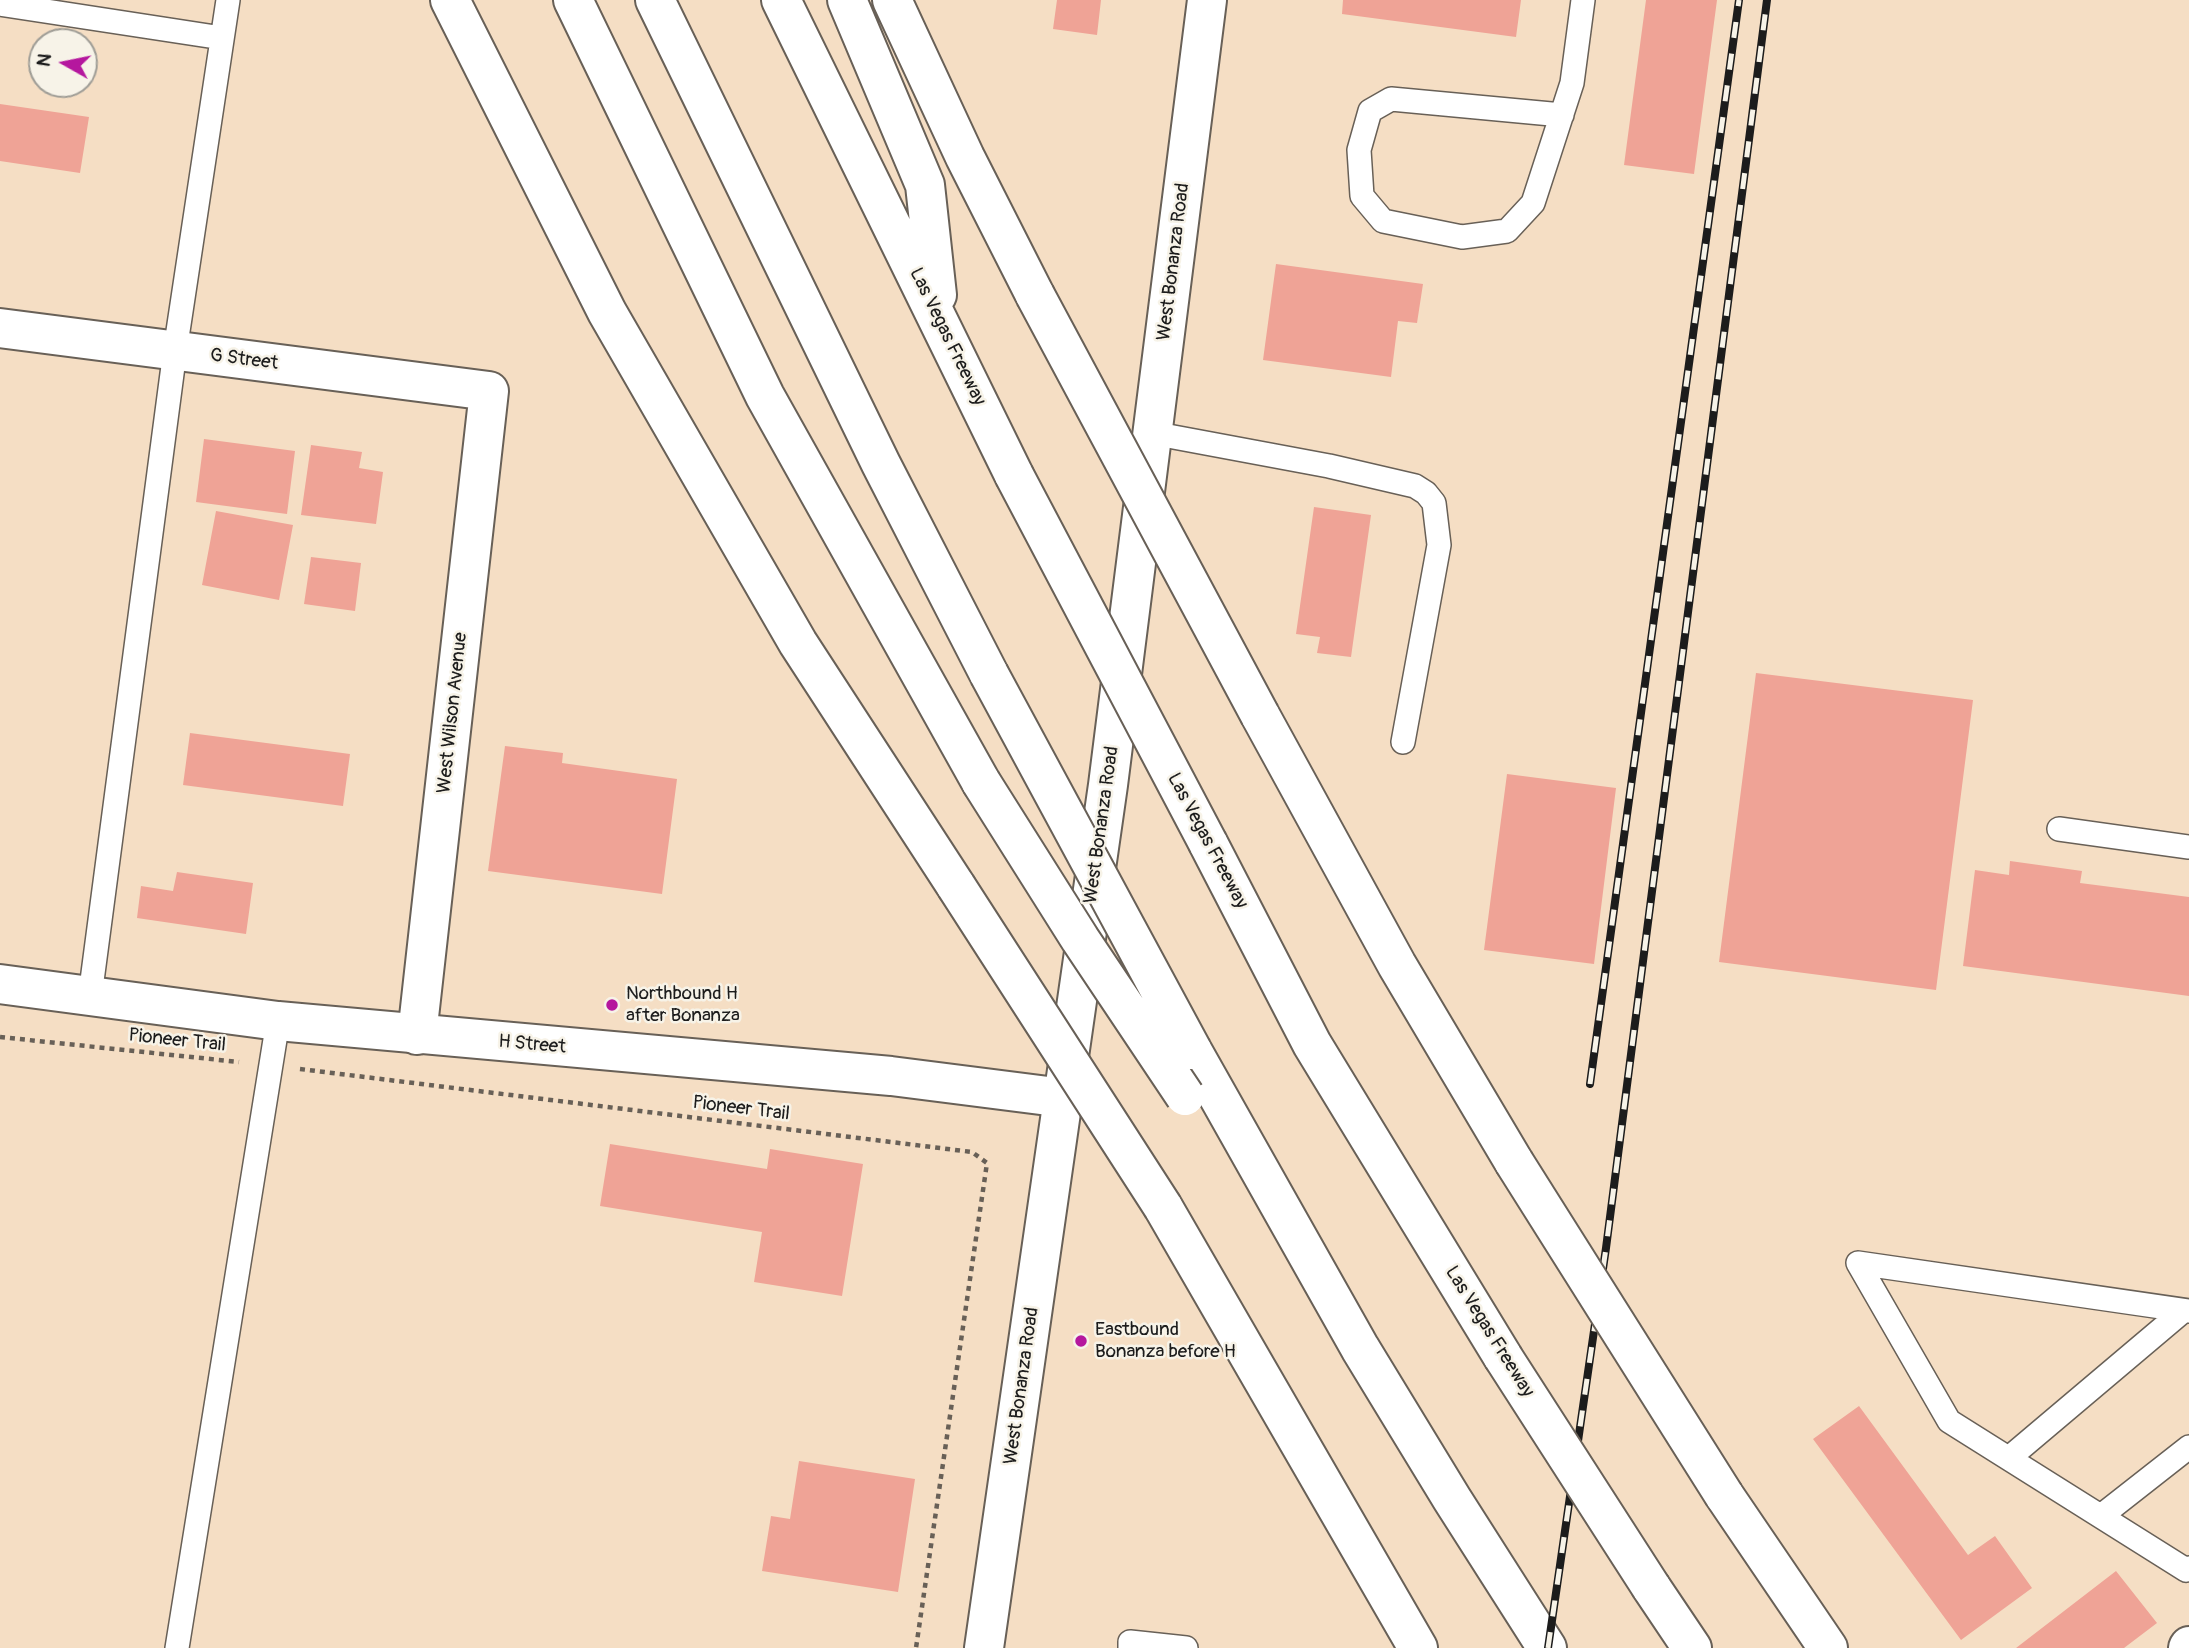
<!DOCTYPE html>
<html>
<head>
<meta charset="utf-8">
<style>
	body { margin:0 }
	#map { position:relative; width:2189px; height:1648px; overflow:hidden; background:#f5dec4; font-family:Pangolin,sans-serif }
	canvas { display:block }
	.north { position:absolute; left:28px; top:28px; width:70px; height:70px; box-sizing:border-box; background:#f7f3e8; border:2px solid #9f9d96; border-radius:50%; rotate:279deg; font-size:19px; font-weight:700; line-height:28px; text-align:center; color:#1c1c1c }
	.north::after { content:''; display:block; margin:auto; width:24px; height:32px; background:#b5179e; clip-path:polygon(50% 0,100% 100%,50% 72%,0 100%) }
</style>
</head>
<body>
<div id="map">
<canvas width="2189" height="1648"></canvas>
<div class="north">N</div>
</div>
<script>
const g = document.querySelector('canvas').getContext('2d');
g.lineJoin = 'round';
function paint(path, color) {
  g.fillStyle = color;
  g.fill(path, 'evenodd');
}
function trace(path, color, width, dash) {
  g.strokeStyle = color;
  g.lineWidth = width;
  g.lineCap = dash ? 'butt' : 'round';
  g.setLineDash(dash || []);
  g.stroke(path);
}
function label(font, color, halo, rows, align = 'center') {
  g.font = font + ' Pangolin,sans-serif';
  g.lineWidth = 5;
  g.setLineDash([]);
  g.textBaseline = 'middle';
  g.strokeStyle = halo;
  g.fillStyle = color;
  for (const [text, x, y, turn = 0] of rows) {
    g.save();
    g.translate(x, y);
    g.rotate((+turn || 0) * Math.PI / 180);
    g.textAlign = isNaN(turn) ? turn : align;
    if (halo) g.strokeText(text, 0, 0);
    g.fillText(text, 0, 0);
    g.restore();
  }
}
paint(new Path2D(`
	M1057,0H1101L1097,35L1053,29Z
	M1343,0H1521L1516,37L1342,14Z
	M1646,0H1717L1694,174L1624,165Z
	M0,104L89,117L80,173L0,161Z
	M1276,264L1423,284L1417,323L1398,321L1391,377L1263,360Z
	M204,439L295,451L287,514L196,502Z
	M311,445L362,452L359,468L383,472L376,524L301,515Z
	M1314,507L1371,515L1351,657L1317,653L1320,637L1296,634Z
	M216,511L293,525L279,600L202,585Z
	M311,557L361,563L355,611L304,604Z
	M1756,673L1973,700L1936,990L1719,962Z
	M190,733L350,754L343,806L183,785Z
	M505,746L563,753L562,763L677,779L662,894L488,871Z
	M1507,774L1616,788L1594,964L1484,950Z
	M2010,861L2082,871L2080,883L2189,897V996L1963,966L1975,870L2009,875Z
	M177,872L253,883L246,934L137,918L141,886L173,891Z
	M610,1144L767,1169L770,1149L863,1164L842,1296L754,1282L762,1232L600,1206Z
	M1859,1406L1968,1555L1995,1536L2032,1588L1961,1640L1813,1439Z
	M799,1461L915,1479L898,1592L762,1571L771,1516L790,1519Z
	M2116,1571L2157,1623L2124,1648H2016Z`), '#efa396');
const service = new Path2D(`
	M0,4L222,38
	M1562,115L1391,99L1370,111L1359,150L1362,196L1383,221L1462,237L1507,231L1533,203L1572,83L1583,0
	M1152,433L1329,466L1415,486L1426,493L1434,503L1439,545L1403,742
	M2059,829L2189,847
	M90,996L175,351L228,0
	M2189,1311L1858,1263L1949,1421L2186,1570L2189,1568
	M2009,1458L2183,1311
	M2101,1516L2189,1447
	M177,1648L278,1021
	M1130,1648V1642L1186,1648`);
const minor = new Path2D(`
	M0,328L489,391L417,1035`);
const tertiary = new Path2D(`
	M0,984L278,1021L891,1076L1064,1098`);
const secondary = new Path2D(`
	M984,1648L1108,785L1207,0`);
const motorway = new Path2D(`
	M450,0L607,312L798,643L956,886
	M573,0L765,396L981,782
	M655,0L881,464L989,674
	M781,0L1014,475
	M847,0L925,185L937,295
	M892,0L965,157L1035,295
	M1260,715L1397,965L1514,1162
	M1208,843L1312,1044L1503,1357
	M1192,1050L1360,1348L1452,1499L1547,1648
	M1163,1207L1418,1648
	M1724,1495L1828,1648
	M1651,1587L1692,1648
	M2188,1648L2189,1646`);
trace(service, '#686057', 26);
trace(minor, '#686057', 42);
trace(tertiary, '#686057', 42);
trace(secondary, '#686057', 42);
trace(motorway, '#686057', 42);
trace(new Path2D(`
	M0,1037L239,1062
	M300,1069L972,1152L987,1163L916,1648`), '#686057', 4.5, [5, 5]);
trace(service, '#fff', 23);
trace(minor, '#fff', 38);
trace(tertiary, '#fff', 38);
trace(secondary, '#fff', 38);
trace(motorway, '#fff', 38);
const rail = new Path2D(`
	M1590,1084L1739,0
	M1548,1648L1606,1248L1767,0`);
trace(rail, '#1c1c1c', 8);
trace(rail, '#f7f3e8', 5, [16]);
const motorwayBridge = new Path2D(`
	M1035,295L1260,715
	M1014,475L1208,843
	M989,674L1192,1050
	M981,782L1080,939L1185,1096
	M956,886L1163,1207
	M1514,1162L1724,1495
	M1503,1357L1651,1587`);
trace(motorwayBridge, '#686057', 42, []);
trace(motorwayBridge, '#fff', 38);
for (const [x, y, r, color] of [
	[612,1005,7,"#b5179e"],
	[1081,1341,7,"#b5179e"]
]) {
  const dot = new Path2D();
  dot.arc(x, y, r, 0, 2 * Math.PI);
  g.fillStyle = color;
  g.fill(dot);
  trace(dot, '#f7f3e8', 2.5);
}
label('19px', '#1c1c1c', '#f7f3e8', [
	["West Bonanza Road",1174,262,-83],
	["Las Vegas Freeway",947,337,64],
	["G Street",244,360,7],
	["West Wilson Avenue",453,713,-84],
	["West Bonanza Road",1102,825,-82],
	["Las Vegas Freeway",1207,841,62],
	["Pioneer Trail",177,1041,6],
	["H Street",532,1045,5],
	["Pioneer Trail",741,1109,7],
	["Las Vegas Freeway",1489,1332,58],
	["West Bonanza Road",1022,1386,-82]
]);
label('19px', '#1c1c1c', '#f7f3e8', [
	["Northbound H",626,994],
	["after Bonanza",626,1016],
	["Eastbound",1095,1330],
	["Bonanza before H",1095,1352]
], 'left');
</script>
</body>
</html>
